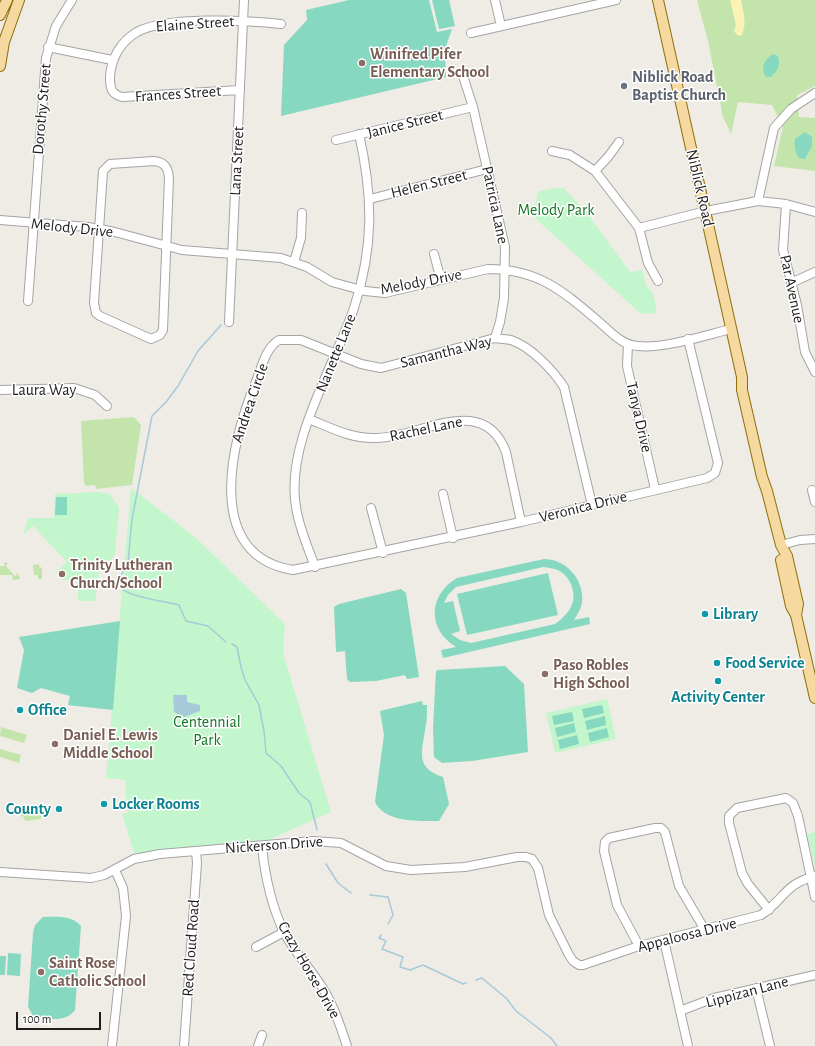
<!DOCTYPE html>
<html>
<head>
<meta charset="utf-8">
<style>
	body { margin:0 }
	#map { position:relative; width:815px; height:1046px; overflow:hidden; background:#eeece4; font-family:"Alegreya Sans",sans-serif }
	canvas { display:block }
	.scale { position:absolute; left:16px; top:1012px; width:85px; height:18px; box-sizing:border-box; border:2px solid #1d1d1d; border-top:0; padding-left:5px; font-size:12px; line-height:14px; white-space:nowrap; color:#1d1d1d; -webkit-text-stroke:3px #fff; paint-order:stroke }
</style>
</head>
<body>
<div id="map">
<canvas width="815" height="1046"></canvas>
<div class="scale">100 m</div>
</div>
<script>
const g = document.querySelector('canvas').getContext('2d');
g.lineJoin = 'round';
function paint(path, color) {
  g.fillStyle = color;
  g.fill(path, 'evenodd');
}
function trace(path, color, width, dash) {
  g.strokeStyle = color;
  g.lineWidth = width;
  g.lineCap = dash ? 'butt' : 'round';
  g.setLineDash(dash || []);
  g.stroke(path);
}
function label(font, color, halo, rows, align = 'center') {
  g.font = font + ' "Alegreya Sans",sans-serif';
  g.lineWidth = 3;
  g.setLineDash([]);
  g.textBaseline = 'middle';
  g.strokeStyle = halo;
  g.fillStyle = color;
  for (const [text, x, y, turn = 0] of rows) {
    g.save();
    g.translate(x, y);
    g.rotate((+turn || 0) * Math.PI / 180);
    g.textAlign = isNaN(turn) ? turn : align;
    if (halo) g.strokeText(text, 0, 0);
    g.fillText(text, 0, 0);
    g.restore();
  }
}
paint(new Path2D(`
	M697,0H815V86L797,95L799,117L815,118V171L774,166L783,127L772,105L738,102L731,134L723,117L708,41Z
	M134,417L141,425L132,485L96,489L95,485L86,486L84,483L81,421Z
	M5,562L8,563L6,566L15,576L18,573L20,579L13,580L12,575H0V566H4Z
	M38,564L42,569V579H38V575H34L33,565Z
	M1,727L27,735L24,743L0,736Z
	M0,749L21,755L19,763L0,757Z
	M22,811L41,816V819L25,821L24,817L21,816Z`), '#c3e5ac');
paint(new Path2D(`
	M730,0H741C743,13 748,24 741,36L737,35L734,31L736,25Z`), '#faf3b5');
paint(new Path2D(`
	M553,188H564L586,212L630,272L642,270L647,287L653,293L657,313L641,314L536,219L535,206L538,192Z
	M131,488L194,536L285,624L283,653L331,812L250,848L145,856L134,853L122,814L127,813L125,780L106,778Z
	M99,492L110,494L119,508L115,555L100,570L95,601H78V580H61V573L56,572L67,562L33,526L25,533L24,532L28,518H54L55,494Z
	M607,699L616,739L555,753L546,713Z
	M815,832V866L807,834Z`), '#c3f6cc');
paint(new Path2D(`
	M349,0H429L437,32L452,29L445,49L446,77L281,116L284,45L307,20L306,10Z
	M432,0H449L455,26L439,29Z
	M773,54L778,56C781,65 778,70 771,77H766C760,68 764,60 773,54Z
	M805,132L812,137V146L805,159L799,158C795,152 794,146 795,139Z
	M56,497H67V515H55Z
	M544,559C566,559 585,580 582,603C581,609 577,615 574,620L589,617L590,624L443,658L441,650L456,647C427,629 428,595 457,578ZM543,567C549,568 556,568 561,572C565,574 569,580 571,584C578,602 569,614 555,624L471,643L460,640L451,634L460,631L453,601L444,603L448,595L456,587Z
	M548,573L558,615L467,635L457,594Z
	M401,589L406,593L419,677L407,679L405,675L376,681L350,682L347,679L345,651L336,652L334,607L339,604Z
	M120,621L113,710L68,705L70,696L41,688L32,693L17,688L24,650L19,637Z
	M505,666L524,684L528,752L472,761L442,763L434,757L433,729L436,671L438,670Z
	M422,701L423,705H427C427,713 427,721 425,730C422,752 415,768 443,777L449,804L439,821C420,821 385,823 375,802L384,735L380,711Z
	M602,705L604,713L584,718L582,709Z
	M572,712L574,721L554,725L552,716Z
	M605,716L606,725L587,730L585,721Z
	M574,723L576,732L557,737L555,728Z
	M607,728L609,737L590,742L588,733Z
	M577,735L579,744L560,749L558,740Z
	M43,917C57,917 71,915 81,926L75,1010C66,1023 47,1019 33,1016L28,1007L33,933L35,925Z
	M8,953L21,954L20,976L7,975Z
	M0,956H6L5,975H0Z`), '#86d9c0');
paint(new Path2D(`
	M187,695V702L200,705V711L184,717L174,712L173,695Z`), '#a7c9d9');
trace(new Path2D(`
	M221,325L198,351L178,386L166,402L152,416L132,519L128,563L116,584C128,598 160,600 179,605L186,621L208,626L226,642
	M232,644L237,647L241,667L245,680L259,705L264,731L266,753L281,766L299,793L310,802L317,830
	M326,864L338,883L351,893
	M370,895L388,897L393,915L388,924
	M381,935L379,938L386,941L382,949L403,957L400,967L410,970L423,965L463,984L466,983
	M476,980L482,978L507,999L516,1011L551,1038L557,1046`), '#a7c9d9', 1.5);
const minor = new Path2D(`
	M495,0L501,26
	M471,33L616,0
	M48,47L112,60
	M462,73L473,107L505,247L504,298L500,322L495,338
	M240,90L122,97C111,94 110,88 110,77C111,59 120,42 137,32C166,16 247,20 281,24
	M336,140L473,107
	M552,151L570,155L595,171L639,228L648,263L658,281
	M154,161C165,162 168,168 169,178L163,330L160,335L151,339L100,316L96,313L94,303L103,171L110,164Z
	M595,171L608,157L619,142
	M370,199L487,169
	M758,201L774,128L791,109L815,93
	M786,204L783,250L797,305L805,352L815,372
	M0,220L88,227L111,231L182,250L281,258L307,267L332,282L365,291L385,293L488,269C537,269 562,290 598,321C610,331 621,345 638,346C663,349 706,335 731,329
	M639,228L706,211L758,201L786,204L815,212
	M434,254L441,280
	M294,262L301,238L302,213
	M791,283L815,272
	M28,301L46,58L56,26L72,0
	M229,322L244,0
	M628,344L627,366L655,489
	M0,390L74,388L95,395L107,406
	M309,419C331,428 352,439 376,438C420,438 483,391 506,452L521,522
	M812,490L815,502
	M443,494L453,538
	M592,505L564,387C552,369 531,347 511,340C506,339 500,339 495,338L381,368L361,364L301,340H279C265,348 261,370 255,384C231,442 203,556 293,570L521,522L707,478L715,473L718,463L688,339
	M371,508L383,553
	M781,545L800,540L815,539
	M315,567C308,547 299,528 296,507C285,444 334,367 354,308C374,247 373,196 359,134
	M262,847C265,876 271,905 284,932C294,952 310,968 322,987C334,1006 340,1025 347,1046
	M0,872L91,878L104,875L134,859L160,854L313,841L341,843L386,866L411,870L465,867L517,857H526L532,859L538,868L549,915L569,955L573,961L579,965H583L639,946L761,915C784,900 784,884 815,876
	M769,910L748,884L742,873L729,823V816L737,808L786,798L793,803L798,816L815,897
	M664,940L688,1046
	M639,946L617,905L604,851L605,842L609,838L655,828H661L665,832L679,886L705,930
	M256,947L284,932
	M756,988L770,1046
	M680,1011L714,998L815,975
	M112,1046L126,916L123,888L115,870
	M184,1046L197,863L196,851
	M258,1046L262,1035`);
const major = new Path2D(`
	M658,0L742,377V390L762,477L767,491L781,545L787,556L798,604L796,615
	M0,15L7,0
	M0,66L4,42L19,0
	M781,560L791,606L796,615L815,698`);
trace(minor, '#a4a4a4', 10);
trace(major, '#8e6e09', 12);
trace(minor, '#fff', 8);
trace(major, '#f6d9a1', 10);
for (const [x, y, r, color] of [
	[362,63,4,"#8d6e63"],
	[624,86,4,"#6b7280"],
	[62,574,4,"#8d6e63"],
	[705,614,4,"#0f9aa8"],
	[717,663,4,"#0f9aa8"],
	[545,674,4,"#8d6e63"],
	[718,681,4,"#0f9aa8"],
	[20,710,4,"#0f9aa8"],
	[55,744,4,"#8d6e63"],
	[104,804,4,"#0f9aa8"],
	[59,809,4,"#0f9aa8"],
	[41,972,4,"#8d6e63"]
]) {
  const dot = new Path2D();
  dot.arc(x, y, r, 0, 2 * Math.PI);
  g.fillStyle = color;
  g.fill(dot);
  trace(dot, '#fff', 1.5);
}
label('16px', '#1d1d1d', '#fff', [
	["Elaine Street",195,24,-4],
	["Frances Street",178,94,-4],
	["Dorothy Street",42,109,-85],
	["Janice Street",405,124,-14],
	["Lana Street",237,161,-87],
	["Helen Street",429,184,-14],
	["Niblick Road",700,188,77],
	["Patricia Lane",495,205,78],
	["Melody Drive",72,228,6],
	["Melody Drive",421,282,-11],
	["Par Avenue",792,289,78],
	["Samantha Way",446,352,-14],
	["Nanette Lane",336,353,-68],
	["Laura Way",44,390],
	["Andrea Circle",250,403,-71],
	["Tanya Drive",639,417,77],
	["Rachel Lane",426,429,-12],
	["Veronica Drive",583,507,-14],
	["Nickerson Drive",274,845,-4],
	["Appaloosa Drive",687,935,-14],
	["Red Cloud Road",191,948,-86],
	["Crazy Horse Drive",309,970,60],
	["Lippizan Lane",747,992,-15]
]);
label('bold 16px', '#785e54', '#fff', [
	["Winifred Pifer",370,54],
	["Elementary School",370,72],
	["Trinity Lutheran",70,565],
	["Church/School",70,583],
	["Paso Robles",553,665],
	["High School",553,683],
	["Daniel E. Lewis",63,735],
	["Middle School",63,753],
	["Saint Rose",49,963],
	["Catholic School",49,981]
], 'left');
label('bold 16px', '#5b616d', '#fff', [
	["Niblick Road",632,77],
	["Baptist Church",632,95]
], 'left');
label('16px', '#127523', '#fff', [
	["Melody Park",556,210],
	["Centennial",207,722],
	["Park",207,740]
]);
label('bold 16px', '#0d838f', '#fff', [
	["Library",713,614],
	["Food Service",725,663],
	["Activity Center",718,697,"center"],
	["Office",28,710],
	["Locker Rooms",112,804],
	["County",51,809,"right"]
], 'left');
</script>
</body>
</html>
